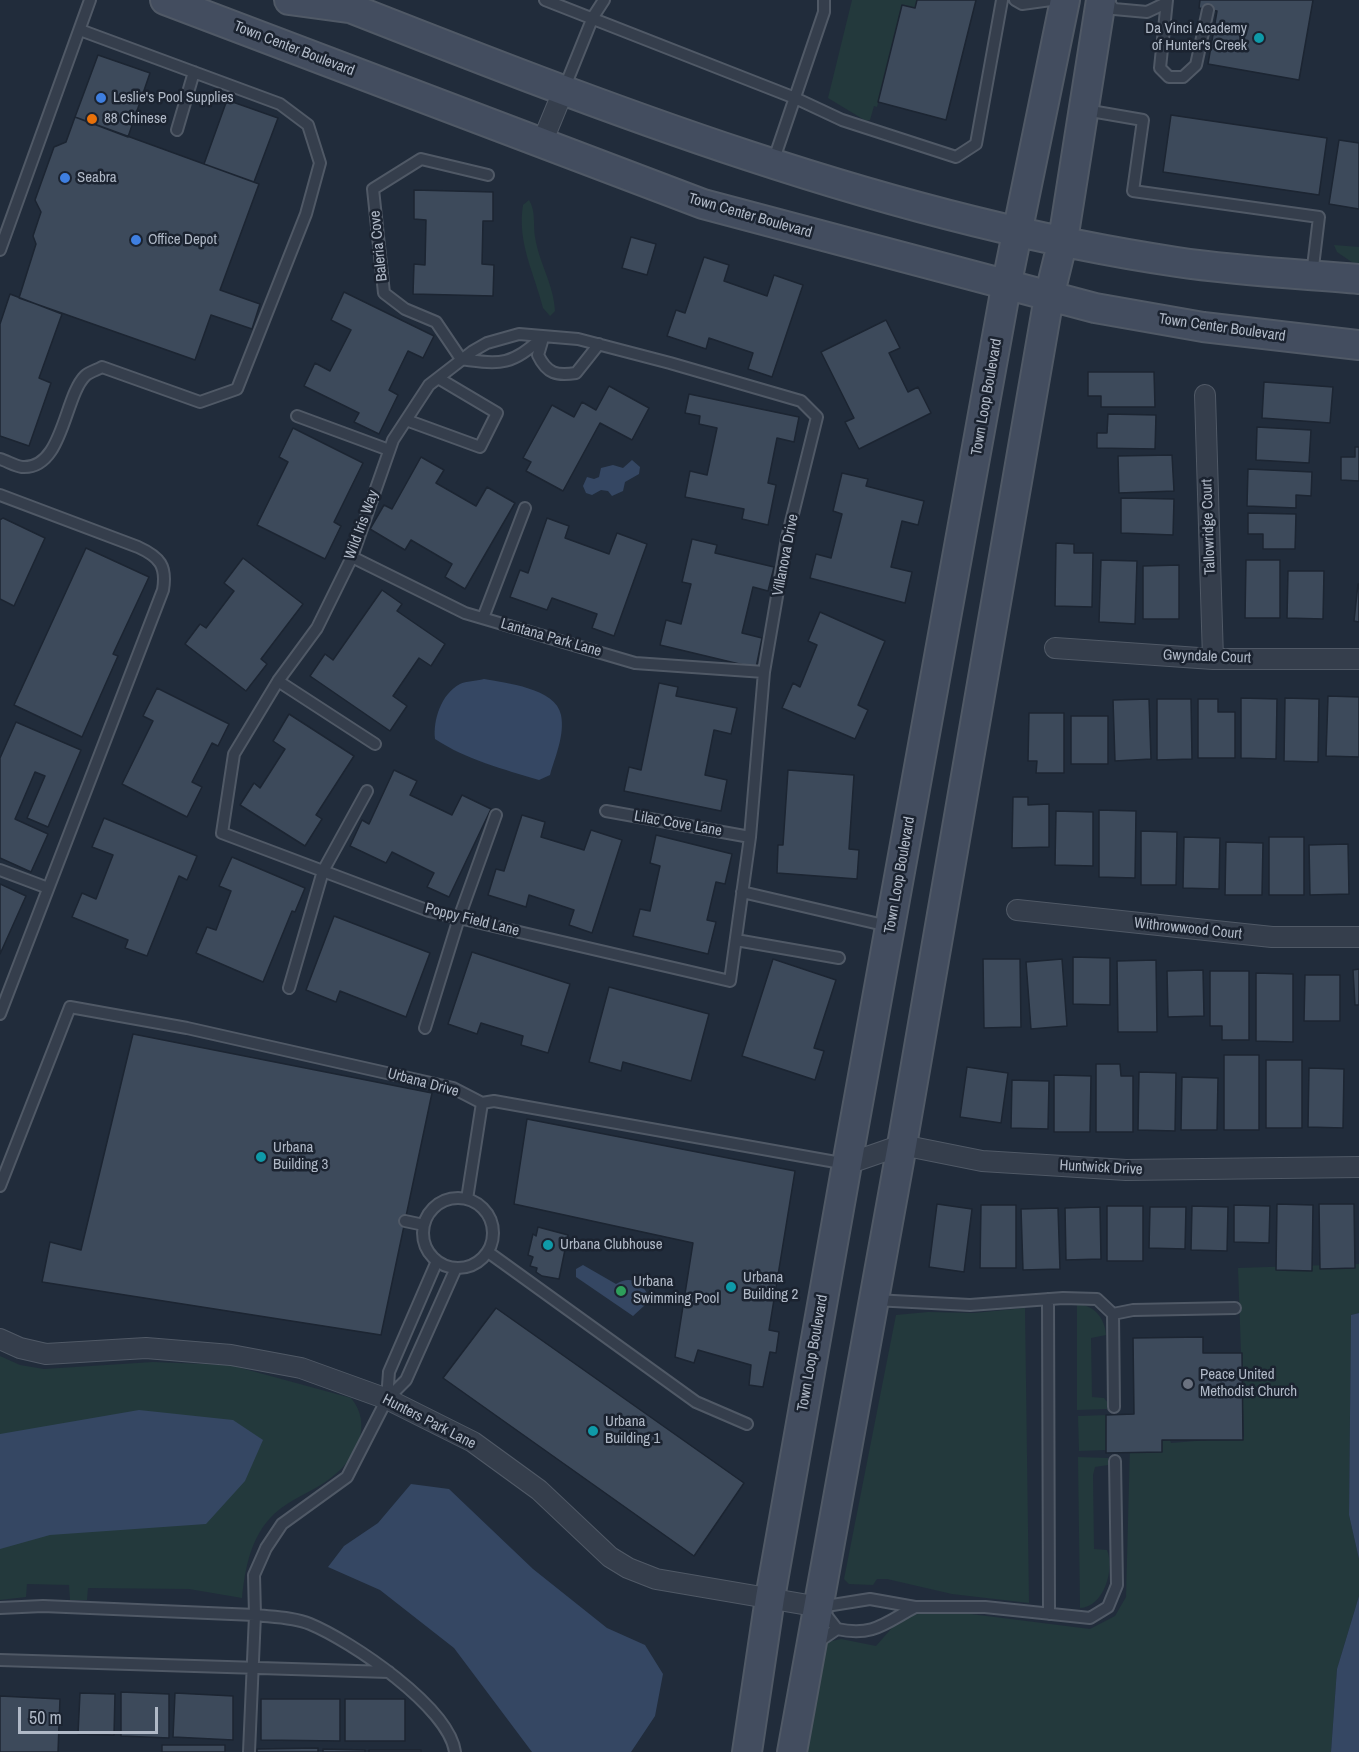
<!DOCTYPE html>
<html>
<head>
<meta charset="utf-8">
<style>
	body { margin:0 }
	#map { position:relative; width:1359px; height:1752px; overflow:hidden; background:#212c3b; font-family:"Archivo Narrow",sans-serif }
	canvas { display:block }
	.scale { position:absolute; left:18px; top:1707px; width:140px; height:27px; box-sizing:border-box; border:3px solid #b0b9c7; border-top:0; padding-left:8px; font-size:18px; line-height:21px; white-space:nowrap; color:#b0b9c7; -webkit-text-stroke:4px #1b2330; paint-order:stroke }
</style>
</head>
<body>
<div id="map">
<canvas width="1359" height="1752"></canvas>
<div class="scale">50 m</div>
</div>
<script>
const g = document.querySelector('canvas').getContext('2d');
g.lineJoin = 'round';
function paint(path, color) {
  g.fillStyle = color;
  g.fill(path, 'evenodd');
}
function trace(path, color, width, dash) {
  g.strokeStyle = color;
  g.lineWidth = width;
  g.lineCap = dash ? 'butt' : 'round';
  g.setLineDash(dash || []);
  g.stroke(path);
}
function label(font, color, halo, rows, align = 'center') {
  g.font = font + ' "Archivo Narrow",sans-serif';
  g.lineWidth = 5;
  g.setLineDash([]);
  g.textBaseline = 'middle';
  g.strokeStyle = halo;
  g.fillStyle = color;
  for (const [text, x, y, turn = 0] of rows) {
    g.save();
    g.translate(x, y);
    g.rotate((+turn || 0) * Math.PI / 180);
    g.textAlign = isNaN(turn) ? turn : align;
    if (halo) g.strokeText(text, 0, 0);
    g.fillText(text, 0, 0);
    g.restore();
  }
}
paint(new Path2D(`
	M852,0H917L915,8L902,5L877,107L874,106L870,120L866,121L828,98Z
	M529,200C536,211 533,225 535,237C539,263 554,285 555,311L550,316L543,308C534,272 517,243 523,205Z
	M1334,245L1359,247V267L1337,252Z
	M1359,1264V1313L1351,1315L1349,1515L1359,1559V1596L1337,1669L1331,1752H792L813,1645L841,1639L876,1646L898,1621L915,1607L1090,1629L1115,1616L1126,1597L1130,1445L1170,1440L1171,1443L1244,1437L1238,1268Z
	M1077,1304C1094,1305 1105,1318 1106,1335L1091,1338L1092,1397L1104,1398L1108,1403L1107,1409L1077,1410Z
	M1025,1308L1029,1603L952,1594L887,1579H877L873,1585L849,1584L844,1579L896,1315L928,1312L974,1313Z
	M0,1356L20,1365L44,1369L153,1362L230,1365L351,1398C373,1424 357,1458 332,1477C315,1491 291,1498 274,1514C251,1536 245,1568 242,1598L189,1589L88,1588L87,1600H70L69,1585L27,1584L26,1597L0,1600Z
	M1107,1415L1106,1450L1079,1451L1078,1416Z
	M1078,1457L1108,1458V1465L1095,1467L1093,1475L1094,1549L1107,1550C1115,1569 1104,1607 1080,1608Z`), '#23393c');
paint(new Path2D(`
	M632,460L640,467L639,474L625,482L623,491L612,496L608,491L601,490L592,495L586,493L583,486L587,477L594,479L599,477L601,468L613,465L623,468Z
	M484,679C505,683 556,688 561,715C565,735 555,757 550,775L539,780C503,769 467,760 435,739C433,720 441,694 460,684C466,681 476,681 484,679Z
	M583,1265L616,1284C629,1276 639,1280 647,1293L645,1305L633,1316L576,1277V1269Z
	M1359,1313V1559L1349,1515L1351,1315Z
	M139,1410L233,1420L263,1440L245,1481L206,1524L50,1535L0,1549V1434Z
	M411,1484L449,1489L533,1569L607,1628L645,1645L663,1674L655,1716L631,1752H532L454,1648L380,1590L328,1567L344,1546L378,1523Z
	M1359,1596V1752H1331L1337,1669Z`), '#354763');
const building = new Path2D(`
	M917,0H976L946,120L878,102L902,5L915,8Z
	M1200,0H1313L1299,80L1208,64L1217,11L1199,8Z
	M98,55L150,73L128,137L75,117Z
	M227,100L278,118L254,182L204,164Z
	M1171,115L1327,138L1319,195L1163,172Z
	M75,117L259,184L220,290L260,304L252,329L211,315L195,360L19,298L36,244L33,236L41,212L35,200L54,147L66,142Z
	M1339,140L1359,143V209L1329,204Z
	M414,190L493,192V221H483L482,264L494,265L493,296L413,294L414,264L425,265L426,220L414,219Z
	M631,237L656,244L647,275L622,268Z
	M704,257L729,265L724,281L767,296L774,275L803,285L772,377L748,369L753,353L709,338L706,349L667,336L676,310L685,313Z
	M344,292L434,336L423,358L408,351L389,390L398,395L379,434L354,422L359,413L304,386L315,363L330,371L351,330L331,320Z
	M10,294L62,314L39,378L51,383L29,446L0,436V324Z
	M886,320L900,348L889,353L908,392L918,387L931,413L859,449L845,422L854,418L821,352Z
	M1088,372H1154L1155,407H1101V396H1088Z
	M1264,382L1333,387L1330,423L1262,418Z
	M609,386L649,408L632,440L600,423L563,491L526,471L531,462L523,458L552,405L574,417L582,402L596,410Z
	M689,394L799,417L794,442L777,438L768,483L776,485L768,525L742,519L744,509L685,497L690,471L707,475L717,428L699,424L700,416L685,413Z
	M1108,414L1156,415L1155,449L1097,448V433H1107Z
	M1257,427L1311,430L1309,463L1256,460Z
	M293,428L363,463L334,522L341,526L325,559L257,525L288,462L279,457Z
	M1355,447H1359V481L1341,480V457H1355Z
	M1172,455L1174,491L1119,493L1118,456Z
	M421,457L444,470L436,483L476,506L487,487L515,503L465,589L445,577L452,564L411,540L405,550L370,529L384,505L392,509Z
	M1248,469L1312,472L1311,496L1296,495V508L1247,506Z
	M842,473L868,479L866,486L924,501L918,525L902,521L891,567L912,572L905,603L810,578L816,554L831,558L842,514L833,511Z
	M1121,498L1174,499L1173,535L1121,533Z
	M1248,513L1296,514L1295,549H1263V534H1248Z
	M3,518L45,538L14,606L0,599V520Z
	M547,518L569,526L565,538L609,554L617,533L647,544L614,636L592,628L597,614L552,598L547,610L510,597L520,570L528,573Z
	M692,539L717,545L715,553L774,567L768,591L753,587L742,633L762,638L756,668L660,645L666,620L681,624L691,584L682,582Z
	M1056,543L1074,544V553H1093L1092,607L1055,606Z
	M86,548L149,577L113,654L118,656L82,737L14,705Z
	M243,558L303,604L261,659L267,664L246,691L185,644L200,624L206,628L234,591L224,583Z
	M1101,560L1137,561L1135,624L1099,622Z
	M1246,560H1280V618H1245Z
	M1179,565V619H1143V566Z
	M1288,571H1324L1323,619L1287,618Z
	M1358,584H1359V622L1354,621Z
	M382,590L402,604L397,611L445,644L431,666L419,658L393,696L407,706L390,731L310,676L325,654L333,660Z
	M820,612L885,641L858,705L868,710L855,739L782,708L793,683L800,687L817,645L808,641Z
	M659,683L678,687L676,696L737,708L731,734L714,730L705,775L727,780L721,811L624,791L629,767L641,770Z
	M157,688L229,724L218,746L212,743L192,782L202,787L187,817L122,784L153,721L143,716Z
	M1328,696L1359,697V757L1326,756Z
	M1241,698L1277,699L1276,759L1241,758Z
	M1285,698L1319,699L1318,762L1284,761Z
	M1149,699L1151,759L1115,761L1113,700Z
	M1157,699H1191L1192,759L1157,760Z
	M1198,699H1218V712H1235V758H1198Z
	M1029,713H1064V773H1036L1037,761H1028Z
	M289,714L354,756L316,815L322,819L305,846L240,805L254,783L260,788L285,749L273,741Z
	M1071,716H1108V764H1071Z
	M16,722L81,750L48,827L27,818L45,776L35,772L15,819L48,834L31,872L0,858V758Z
	M394,770L417,781L410,795L452,815L462,795L491,809L449,897L427,887L434,873L392,852L386,863L350,846L362,820L369,824Z
	M788,770L854,775L849,849L859,850L857,879L777,873L778,845H783Z
	M1013,797H1028V805L1049,804V847L1012,848Z
	M1099,810L1136,811L1135,878L1099,877Z
	M1056,811L1093,812V866L1055,865Z
	M522,815L545,822L541,837L584,850L591,830L622,840L592,933L569,925L574,910L529,895L526,907L488,895L496,869L504,871Z
	M104,818L197,856L187,880L179,876L147,956L125,948L128,940L72,917L82,893L96,899L113,855L92,847Z
	M1141,831L1177,832L1176,885H1141Z
	M656,835L732,854L725,884L716,882L707,920L716,922L708,954L633,936L640,909L650,911L660,866L650,863Z
	M1184,837L1220,838L1219,889L1183,888Z
	M1269,837H1304V895H1269Z
	M1226,842L1263,843L1262,895H1225Z
	M1348,844L1349,894L1310,895L1309,845Z
	M232,857L305,888L295,912L292,911L263,982L196,953L207,927L216,930L231,891L219,886Z
	M0,884L26,896L0,954Z
	M334,916L430,953L406,1017L340,991L336,1002L306,990Z
	M472,952L570,984L548,1053L521,1045L523,1036L481,1023L477,1034L448,1024Z
	M1073,957L1110,958V1005L1073,1004Z
	M773,959L836,980L814,1048L824,1051L815,1080L742,1056Z
	M983,959H1020L1021,1027L984,1028Z
	M1062,959L1067,1026L1031,1029L1026,962Z
	M1156,960L1157,1032H1118L1117,961Z
	M1359,969V1005H1355L1353,970Z
	M1203,970L1204,1016L1168,1017L1167,971Z
	M1210,971H1249V1040H1222V1026H1210Z
	M1256,973L1293,974V1042L1256,1041Z
	M1305,975H1340V1021H1304Z
	M609,987L709,1014L691,1081L623,1062L621,1071L589,1062Z
	M133,1034L432,1093L381,1335L42,1282L50,1242L81,1250Z
	M1224,1055H1259V1130H1224Z
	M1266,1060H1302V1128H1266Z
	M1096,1064H1120L1121,1076H1133V1132H1096Z
	M967,1067L1008,1073L1001,1123L960,1117Z
	M1309,1068L1344,1069L1343,1128L1308,1127Z
	M1139,1072L1176,1073L1175,1131L1138,1130Z
	M1054,1075L1091,1076L1090,1132H1054Z
	M1182,1077L1218,1078L1217,1130H1181Z
	M1012,1080L1049,1081L1048,1129L1011,1128Z
	M527,1119L795,1171L769,1330L779,1332L776,1353L770,1352L763,1387L749,1385L751,1365L698,1350L694,1363L675,1357L693,1243L514,1204Z
	M937,1204L972,1209L964,1272L929,1267Z
	M1277,1204L1313,1205L1312,1271L1276,1270Z
	M1319,1204H1354L1355,1268L1320,1269Z
	M981,1205H1016V1268H980Z
	M1234,1205L1270,1206L1269,1243L1234,1242Z
	M1107,1206H1143V1261H1107Z
	M1192,1206L1228,1207L1227,1251L1191,1250Z
	M1100,1207L1101,1259L1066,1260L1065,1208Z
	M1150,1207H1186L1185,1249L1149,1248Z
	M1058,1208L1060,1269L1023,1270L1021,1209Z
	M538,1227L568,1235L559,1279L542,1276L536,1272L537,1268L530,1266L533,1257L528,1255L533,1234L536,1236Z
	M496,1308L744,1483L694,1556L443,1378Z
	M1203,1337V1353H1242L1243,1440H1162V1452L1106,1453V1415L1134,1414L1133,1338Z
	M121,1692L169,1694V1738L121,1736Z
	M80,1693L115,1694L114,1735L78,1734Z
	M175,1693L233,1696V1740L173,1737Z
	M0,1696L60,1699L58,1752H0Z
	M261,1699H340V1741L261,1740Z
	M345,1699H405V1741H345Z
	M162,1745H225V1752H162Z
	M318,1748V1752H257V1749Z
	M323,1749L365,1750V1752H323Z
	M369,1750H421V1752H369Z`);
paint(building, '#3d4a5b');
trace(building, '#1c2532', 1.5);
const lane = new Path2D(`
	M545,0L795,98L842,120L956,157L976,144L1002,0
	M1015,0L1022,4L1051,0
	M1107,0L1114,9L1147,12L1166,3
	M1167,0L1160,68L1169,77H1183L1196,65L1208,10
	M564,89L593,17L604,0
	M1085,110L1143,120L1133,191L1319,217L1312,275
	M177,130L194,72
	M773,162L824,12V0
	M488,175L421,159L373,189L384,293L405,309L436,322L461,359C503,365 511,365 543,337
	M0,250L90,0
	M519,334L578,339L670,363L801,401L817,417L787,538L764,672L750,837L730,981L429,911L222,833L234,754L278,681L317,628L352,557L393,440L429,385L473,351L487,343Z
	M543,338L538,355C547,374 557,376 576,373L599,344
	M297,416L389,450
	M406,420L480,447L497,413L438,378
	M0,459C7,461 15,466 22,467C63,470 64,397 85,376C89,372 97,370 102,367L200,402L237,389L306,214L320,163L308,125L280,104L80,30
	M0,495L138,547C160,557 167,566 163,590L0,1014
	M352,557L465,613L635,663L764,672
	M483,618L525,508
	M278,681L375,744
	M606,811L750,837
	M0,870L48,888
	M742,892L888,926
	M736,940L839,958
	M289,988L323,871L367,791
	M425,1028L459,918L496,815
	M0,1186L70,1007L187,1028L453,1088L482,1103L494,1101L847,1164
	M423 1233a35 35 0 1 1 70 0a35 35 0 1 1-70 0Z
	M467,1199L482,1103
	M405,1221L424,1225
	M488,1252L696,1402L747,1424
	M1048,1299L1049,1614
	M874,1300L970,1305L1063,1298L1097,1299L1113,1314L1114,1407
	M1113,1314L1133,1310L1235,1308
	M387,1399L389,1372L437,1261
	M0,1608L43,1606L255,1615L249,1752
	M837,1629L820,1607L870,1599L915,1607H985L1090,1618L1108,1607L1117,1585L1115,1461
	M818,1642L837,1629C873,1637 885,1623 915,1607
	M0,1660L389,1672
	M455,1752C449,1707 351,1641 310,1624C294,1617 272,1617 255,1615L254,1575L266,1548L282,1524L347,1477L387,1399L406,1380L456,1268`);
const street = new Path2D(`
	M541,145L564,89
	M1205,395L1213,659
	M1055,648L1213,659H1359
	M1017,910L1272,937H1359
	M847,1164L902,1145L982,1161L1126,1170L1359,1167
	M0,1339L20,1348L46,1354L146,1348L231,1355L301,1368L387,1399L473,1442L539,1490L610,1557L628,1568L656,1579L820,1607`);
const secondary = new Path2D(`
	M165,0L703,204L1095,308L1203,327L1359,345
	M289,0L348,8
	M330,0C602,107 886,219 1177,262C1237,271 1299,274 1359,279
	M747,1752L770,1598L847,1164L1006,287L1065,0
	M792,1752L902,1145L1049,297L1063,240L1101,0`);
trace(lane, '#505966', 14);
trace(street, '#505966', 22);
trace(secondary, '#505966', 32);
trace(lane, '#353e4c', 10);
trace(street, '#353e4c', 20);
trace(secondary, '#434d5f', 28);
for (const [x, y, r, color] of [
	[1259,38,6,"#0f9aa8"],
	[101,98,6,"#3f7fe0"],
	[92,119,6,"#e8710a"],
	[65,178,6,"#3f7fe0"],
	[136,240,6,"#3f7fe0"],
	[261,1157,6,"#0f9aa8"],
	[548,1245,6,"#0f9aa8"],
	[731,1287,6,"#0f9aa8"],
	[621,1291,6,"#2e9e5b"],
	[1188,1384,6,"#6b7280"],
	[593,1431,6,"#0f9aa8"]
]) {
  const dot = new Path2D();
  dot.arc(x, y, r, 0, 2 * Math.PI);
  g.fillStyle = color;
  g.fill(dot);
  trace(dot, '#1b2330', 2);
}
label('15px', '#b0b9c7', '#1b2330', [
	["Da Vinci Academy",1247,29,"right"],
	["of Hunter's Creek",1247,46,"right"],
	["Leslie's Pool Supplies",113,98],
	["88 Chinese",104,119],
	["Seabra",77,178],
	["Office Depot",148,240],
	["Urbana",273,1148],
	["Building 3",273,1165],
	["Urbana Clubhouse",560,1245],
	["Urbana",743,1278],
	["Building 2",743,1295],
	["Urbana",633,1282],
	["Swimming Pool",633,1299],
	["Peace United",1200,1375],
	["Methodist Church",1200,1392],
	["Urbana",605,1422],
	["Building 1",605,1439]
], 'left');
label('15px', '#b0b9c7', '#1b2330', [
	["Town Center Boulevard",294,49,21],
	["Town Center Boulevard",750,216,16],
	["Baleria Cove",379,246,-96],
	["Town Center Boulevard",1222,328,8],
	["Town Loop Boulevard",987,397,-80],
	["Wild Iris Way",362,525,-70],
	["Tallowridge Court",1209,527,-92],
	["Villanova Drive",786,555,-79],
	["Lantana Park Lane",551,638,16],
	["Gwyndale Court",1207,657,2],
	["Lilac Cove Lane",678,824,10],
	["Town Loop Boulevard",900,875,-80],
	["Poppy Field Lane",472,920,14],
	["Withrowwood Court",1188,929,6],
	["Urbana Drive",423,1083,15],
	["Huntwick Drive",1101,1168,3],
	["Town Loop Boulevard",813,1353,-80],
	["Hunters Park Lane",429,1422,27]
]);
</script>
</body>
</html>
